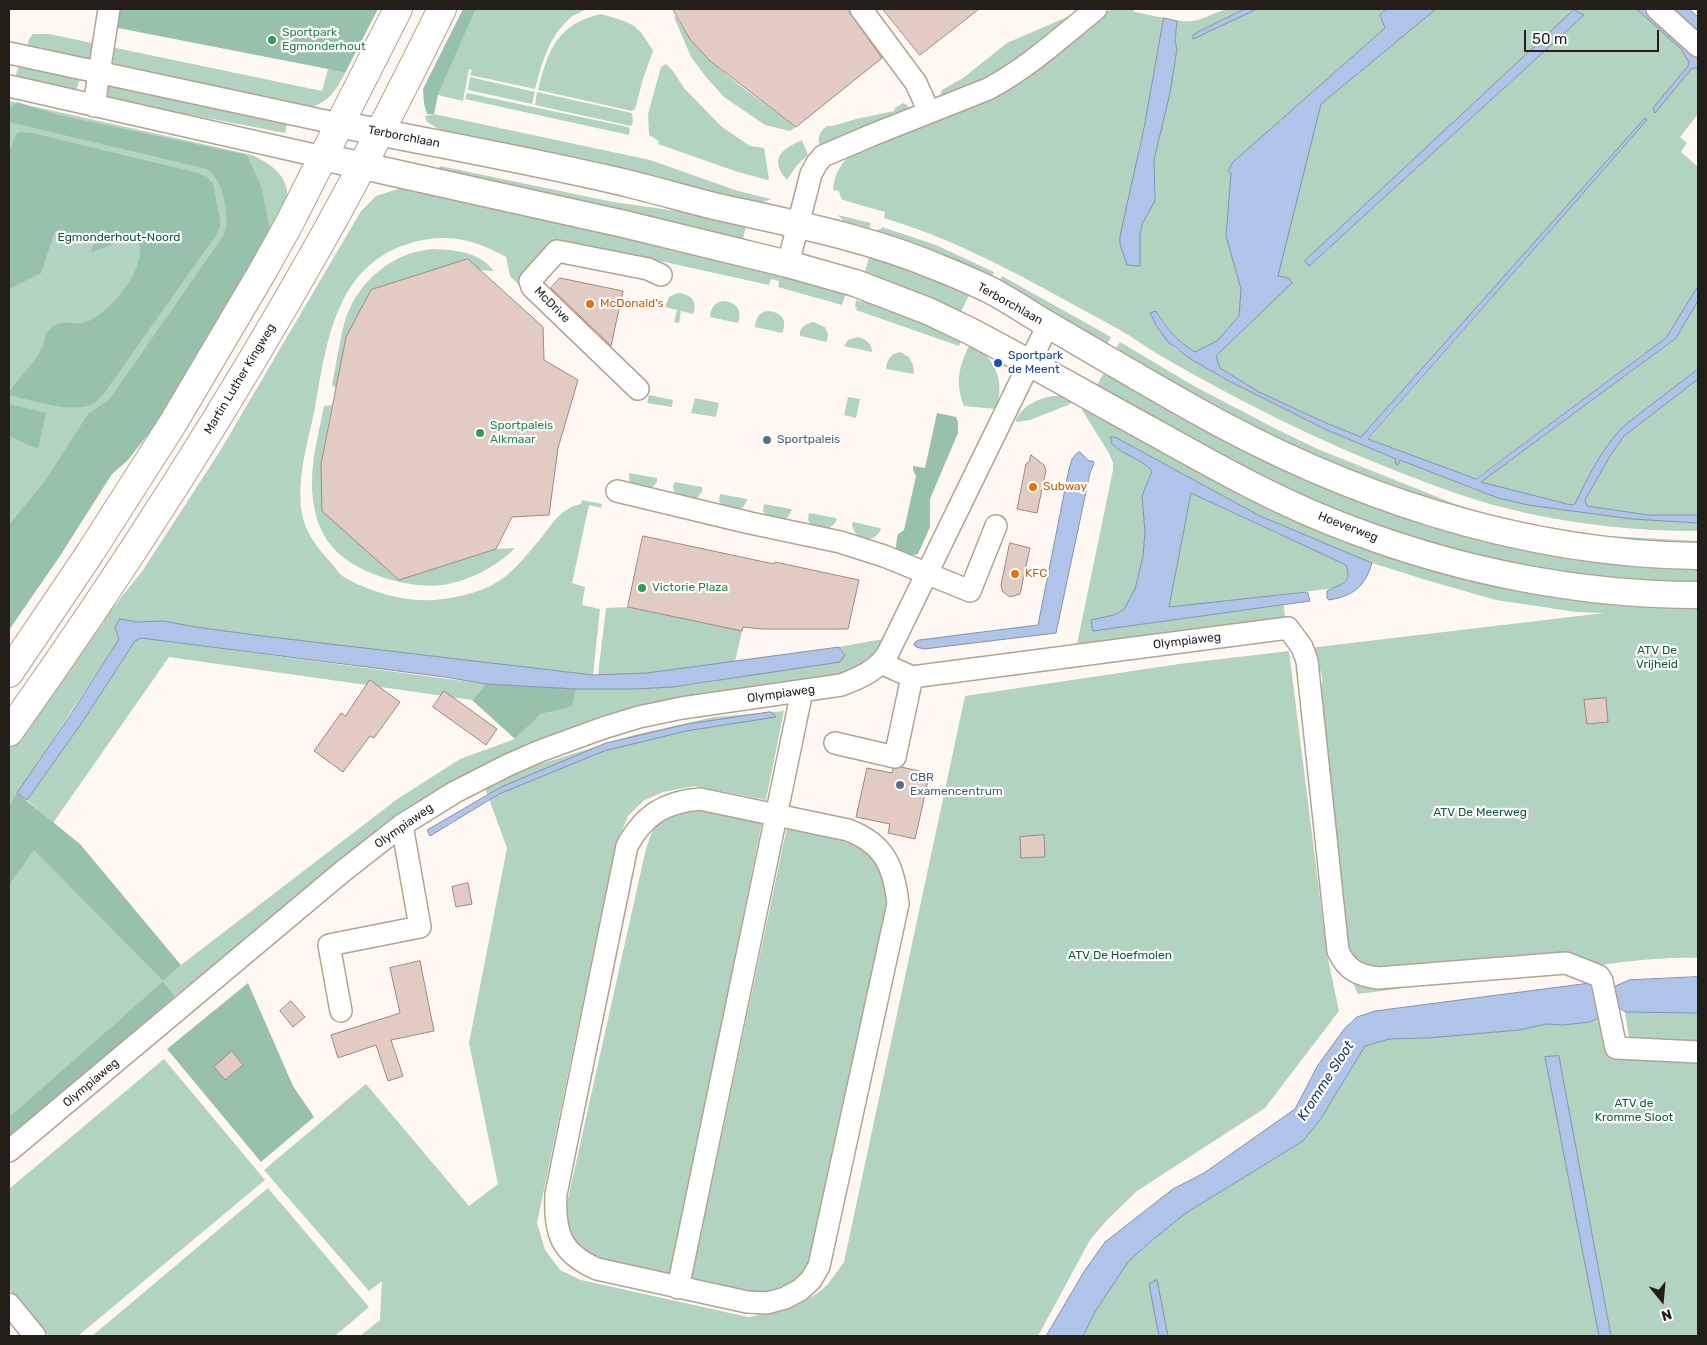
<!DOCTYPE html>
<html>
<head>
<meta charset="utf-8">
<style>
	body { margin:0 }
	#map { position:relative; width:1707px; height:1345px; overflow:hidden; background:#fff8f2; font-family:Rubik,sans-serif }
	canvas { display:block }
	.frame { position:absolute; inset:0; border:10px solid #241e18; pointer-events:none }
	.north { position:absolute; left:1637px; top:1275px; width:50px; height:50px; -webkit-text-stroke:4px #fff; paint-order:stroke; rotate:163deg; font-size:14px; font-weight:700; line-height:20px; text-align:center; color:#241e18 }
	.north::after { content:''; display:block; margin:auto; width:18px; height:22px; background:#241e18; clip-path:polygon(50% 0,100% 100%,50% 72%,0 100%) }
	.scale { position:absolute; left:1524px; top:30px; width:135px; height:22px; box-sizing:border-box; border:2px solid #241e18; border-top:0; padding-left:6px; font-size:15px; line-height:18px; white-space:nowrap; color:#241e18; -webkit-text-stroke:4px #fff; paint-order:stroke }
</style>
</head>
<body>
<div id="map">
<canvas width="1707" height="1345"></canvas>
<div class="frame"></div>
<div class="north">N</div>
<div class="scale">50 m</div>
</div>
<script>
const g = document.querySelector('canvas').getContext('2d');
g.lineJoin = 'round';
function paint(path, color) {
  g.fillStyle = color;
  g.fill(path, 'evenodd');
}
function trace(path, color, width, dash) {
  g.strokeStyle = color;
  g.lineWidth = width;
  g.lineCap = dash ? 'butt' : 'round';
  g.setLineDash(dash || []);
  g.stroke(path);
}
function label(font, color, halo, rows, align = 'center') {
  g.font = font + ' Rubik,sans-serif';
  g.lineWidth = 4.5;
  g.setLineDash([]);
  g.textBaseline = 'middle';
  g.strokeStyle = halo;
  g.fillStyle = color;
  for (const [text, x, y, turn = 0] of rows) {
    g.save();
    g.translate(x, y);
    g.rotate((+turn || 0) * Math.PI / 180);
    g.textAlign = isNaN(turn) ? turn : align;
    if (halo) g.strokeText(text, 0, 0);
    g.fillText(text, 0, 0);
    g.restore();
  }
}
paint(new Path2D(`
	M476,9H588C581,12 572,15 567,21C548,39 542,64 535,89L470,75L472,70L469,69L463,101L438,95Z
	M1079,9H1085L1003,73L939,99L942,90L963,78L1007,43L1074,14Z
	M1111,9H1132L1135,12L1164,18L1144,128L1138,151L1140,266V235L1142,224L1155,200L1154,160L1170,93L1177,49L1175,41L1177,20C1198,25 1206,15 1224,10C1230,8 1238,9 1245,9L1196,33L1193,35V38L1257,9H1387L1380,15L1385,28L1233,162L1228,171L1231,173L1226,236L1241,289L1239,316L1217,341L1195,353C1177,342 1168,328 1156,311V325L1174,348L1189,358L1229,381L1327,430L1396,459L1398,465L1400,460L1498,498L1528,505L1632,519L1698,523V531C1634,531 1567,524 1505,508C1470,499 1437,487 1404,474C1320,442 1239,401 1161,356C1147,348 1134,338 1120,330C1102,320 1083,310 1065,300C1007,268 948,237 884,218L885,212L843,200L841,198L839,191L833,190C834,174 840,165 851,154L1040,66Z
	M1436,9H1637C1650,21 1683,46 1689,62L1688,66L1692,68H1698V114L1680,137L1687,143L1681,152L1698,167V286L1666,338L1475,479L1368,440L1647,120L1645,119L1361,437L1326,423L1259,392L1220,368L1215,356L1228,344L1277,276L1321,104ZM1574,11L1583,16L1309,266L1306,261Z
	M601,14C631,23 637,22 653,51L643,79L635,109L632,111L538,90C548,50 557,24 601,14Z
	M676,16C700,63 755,95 796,127L790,131L765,125L724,97L706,77L691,57L674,17Z
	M33,34H49L322,91L328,69L345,73C335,92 330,101 309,108L26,52L29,39Z
	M20,63L81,76L75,94L14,80Z
	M666,64L673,71L684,88L722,127L750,146L764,148L769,179L767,180L735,171L658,144L659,141L649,135L648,114L661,67Z
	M470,77L535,92L532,104L468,90Z
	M101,82L288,120L285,133L98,97Z
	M537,92L632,113L633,122L631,126L535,105Z
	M467,93L628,127L630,129L629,135L465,99Z
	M9,101L252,155C269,163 290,176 287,198C287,203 284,209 283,214L9,614Z
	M903,103L907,105L911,110L820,147C817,138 819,132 827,126H833L856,119L894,111L895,108Z
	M434,114L650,160L738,191L771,199L757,204L596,161L440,130L427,122L425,116Z
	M802,140L808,155L797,165L787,180C785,177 781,174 780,170C772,153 790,146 802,140Z
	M440,166L613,202L747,221L743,239L536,195L438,170Z
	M398,189H408L848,287L842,305L778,287L779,281L771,279L769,285L651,259L561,247L528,294L510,276L506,257C475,240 449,233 414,242C336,263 327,340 315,408C308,442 296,479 302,514C306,535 320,551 334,566C337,570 340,575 344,577C367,591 405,602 432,600C454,599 484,592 502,579C517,568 529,552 541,538C553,523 561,508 581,504L582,500L602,504L601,508L589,505L572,583L585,587L582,605L600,609L593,675L254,635L196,627L163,621L137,622L115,628L119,639L9,806V749L69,666L104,622L103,620L143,570L220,451L361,211L376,196Z
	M838,215L871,223L868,232L847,225Z
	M882,227L936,245L994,272L988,285L874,239L878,229H881Z
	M433,249C456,250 480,252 494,271L480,270L468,259L371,290L347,337L336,388L332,385C336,365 339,344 344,324C355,284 391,252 433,249Z
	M871,251L971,291L958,318L863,278Z
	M1002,276L1111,337L1104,350L995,289Z
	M678,293C690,294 699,301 693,314L681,311L679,323L674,322L677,310L665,307L669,297Z
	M856,300L861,302L863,300L964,334L959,346L856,310L857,308L855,307Z
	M726,301C738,304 742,311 738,323L710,317C711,307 715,301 726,301Z
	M1698,301V369L1625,425C1605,444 1586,479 1575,504L1572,505L1480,483L1676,338Z
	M768,311C782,312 788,321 782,333L755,327C756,318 759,312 768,311Z
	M813,322L825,327L828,334L827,342L800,336C799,328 805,324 813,322Z
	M858,337C866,339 872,344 872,352L844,346L848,340Z
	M971,341C994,360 1006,378 996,409L964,406C954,380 960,365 971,341Z
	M1120,342L1194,386L1278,430L1320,450L1455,504L1485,513L1542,526L1607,536L1698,541V551L1613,546L1366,484L1112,354Z
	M900,352L909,357L913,365L914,374L886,369C887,360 890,354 900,352Z
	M1104,373L1193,422L1340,487L1698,561V588L1619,584L1464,558L1320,508L1093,391Z
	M1698,379V515H1648L1587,506L1585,500L1610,456L1624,436Z
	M649,395L673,400L672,407L647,403Z
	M1054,396H1064L1073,402L1068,405L1030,420L1016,422V419C1024,405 1038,398 1054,396Z
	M848,397L860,399L856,418L844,415Z
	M695,398L719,403L716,417L691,413Z
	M332,405L321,463L322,510L399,580L497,549L515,548C496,567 469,581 442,585C410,589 358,574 336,551C326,541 319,528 316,515C306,478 317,442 324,406Z
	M1083,407L1388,550L1698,601V958C1659,956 1620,963 1581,967C1506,975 1432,984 1358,994L1338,951L1317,700C1328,677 1320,669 1309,648L1604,613L1576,612L1496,600L1426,580L1372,563L1260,516L1115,437H1112L1116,448L1146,463L1152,471L1142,496L1145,532L1143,556L1135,589L1124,609L1114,615L1091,620L1093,631L1284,605L1285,621L1076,649L1113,470V463L1109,453L1082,410Z
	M629,473L657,478V482L650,490L630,485L629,476Z
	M675,482L702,487V492L695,500L675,495L673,486Z
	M1191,493L1278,534L1341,561C1354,570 1348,583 1335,588L1169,608Z
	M720,494L747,499V501L743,507L737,511L722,506L719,501Z
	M764,504L791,509L792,510L787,518L782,520L766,516L763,511Z
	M809,513L836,518L837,520C830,532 815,533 808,520Z
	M853,522L880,528L881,529C874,545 854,541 852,524Z
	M628,607L742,631L735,662L647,673L598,675L606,608Z
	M141,638L486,684L472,700L169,657L53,823L27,800L81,724L135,641Z
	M883,639L869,661L851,672L495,761L425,798L366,842L175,996L163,981L9,1117V885L34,849L163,981L181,965L396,800L460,759L515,739L541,714L572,707L576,689L673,687L705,683L845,653L839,647Z
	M1289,651L1327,954L1339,1011L1265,1108L1137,1191L1107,1220L1090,1240L1038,1336H360L380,1320L382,1281L369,1291L264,1170L366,1084L469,1206L498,1184L469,1043L507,848L485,788L506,777L540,764L634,735L714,717L784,711L766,800L695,786L663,792L643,801L628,816L615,848L537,1223L545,1250L560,1270L581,1280L748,1317C775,1313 804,1306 825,1287C832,1280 838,1270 844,1262L965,696L1179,664Z
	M695,809L762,822L671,1277L589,1259L573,1240L565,1212L645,853C656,817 658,815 695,809Z
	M787,827L836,838L865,850L884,872L887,905L810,1269L791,1283L768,1291L749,1294L691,1281Z
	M1625,1012L1698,1013V1336H1611L1559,1056L1545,1058L1599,1336H1083L1095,1312L1128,1262L1150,1242L1186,1213L1303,1141L1322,1117L1365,1046L1389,1039L1428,1038L1519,1030L1546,1024L1563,1025L1589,1022L1598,1018L1605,1050L1630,1045Z
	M164,1059L265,1180L78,1336H49L9,1289V1189Z
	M268,1188L369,1307L335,1336H92Z`), '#b1d3c0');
paint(new Path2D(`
	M117,9H378L345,73L328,69L118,28L115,23Z
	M463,9H476L438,95L434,114H427L424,104L423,89Z
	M17,102L58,115L247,155L261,186L271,235L168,409L128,460L112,474L60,556L9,630V525L45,481L88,414L109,400L224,235C231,218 223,178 207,169L9,122V110Z
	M20,132L32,133L198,173L207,177L213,184L220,220V226L217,234L102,396C98,399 95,404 90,405C68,413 31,400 9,395V392C19,378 34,363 42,348C45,341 44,334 51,328C64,317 77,328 91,320C111,310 142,273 140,249C140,246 138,242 137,238C124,232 118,242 107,247C102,249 96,250 91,252L95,241L55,231L41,273L9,289V153L16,134Z
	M9,404L46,413L38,449L9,436Z
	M937,413L956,417L958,422V433L930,499V527L918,554C898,558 893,555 898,534L904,530L916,476L913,470V466L925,468Z
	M486,684L576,689L572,707L541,714L515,739L472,700Z
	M17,793L80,844L181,965L163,981L175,996L9,1140V1117L163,981L34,850L9,885V806Z
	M248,983L293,1086L314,1117L261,1162L167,1049Z`), '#97c1aa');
const water = new Path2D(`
	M1245,9H1257L1193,39V35L1196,33Z
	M1387,9H1436L1321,104L1278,276L1289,278L1292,283L1216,356L1220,368L1259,392L1326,423L1361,437L1645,118L1647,120L1368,439L1476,479L1666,338L1698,286V301L1676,338L1481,482L1571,505L1575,504C1587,478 1604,445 1625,425L1698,369V379L1624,436L1610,456L1585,500L1587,506L1648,515H1698V523L1632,519L1528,505L1498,498L1400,460L1398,465L1395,463L1396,459L1327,430L1229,381L1189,358L1168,342L1156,325L1150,313L1156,311C1166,328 1178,342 1195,352L1217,341L1239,316L1241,289L1226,236L1231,173L1228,171L1233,162L1385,28L1380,15Z
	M1637,9H1645L1672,33L1698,60V68H1692L1655,113L1653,108L1688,66L1689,62L1681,49Z
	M1671,9H1689L1698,17V33Z
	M1574,10L1584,15L1309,266L1305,261Z
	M1164,18L1177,21L1175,41L1177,49L1170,93L1154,160L1155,201L1142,224L1140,235V266L1127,265L1120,244V236L1144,128Z
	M1111,437H1115L1260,516L1372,563C1365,587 1353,596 1329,600L1327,598V591C1339,584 1353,585 1346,565L1191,493L1169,607L1306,592L1308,593L1310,601L1093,631L1091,620L1114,615L1124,609L1135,589L1143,556L1145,532L1142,496L1152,471C1141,458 1124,456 1112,444Z
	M1080,452L1089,461H1093L1094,463L1090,473L1056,633L924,649L916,647L914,645L915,642L919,640L1038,625L1069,469L1072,459L1077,453Z
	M120,619L137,622L163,621L196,627L254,635L593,675L647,673L839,647L845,655L840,662L673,687L634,689H576L486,684L445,677L141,638L135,641L81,724L27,800L17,793L71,714L119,639L115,628Z
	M771,712L776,717L686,731L604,751L499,794L430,836L427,830L501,787L606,743L688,724Z
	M1698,977V1013L1625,1012L1614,1004L1600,1007L1598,1018L1590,1022L1563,1025L1546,1024L1519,1030L1428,1038L1389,1039L1365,1046L1322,1117L1303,1141L1186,1213L1150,1242L1128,1262L1095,1312L1083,1336H1046L1085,1270L1105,1242L1173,1189L1204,1173L1295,1109L1318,1065L1345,1028L1357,1017L1375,1011L1590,983L1600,993L1629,980Z
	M1559,1056L1561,1067L1611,1336H1599L1545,1057Z
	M1157,1280L1168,1336H1159L1149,1284Z`);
paint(water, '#afc4e8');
trace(water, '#8592aa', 1);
const building = new Path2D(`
	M673,9H847L882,58L796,127L709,60L690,39Z
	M883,9H979L920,55Z
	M468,259L543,327L544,360L578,380L558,448L549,515L512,517L496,549L399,580L322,511L321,464L346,337L371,290Z
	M560,278L623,291L611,346L551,288Z
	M1031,455L1044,465L1046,470L1037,513L1017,509L1026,464L1029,462Z
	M643,536L774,564L775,562L859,580L848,629H762L743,627L742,631L628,607Z
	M1010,543L1030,548L1020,594L1010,597L1003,592L1001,586Z
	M370,680L400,702L374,738L370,736L343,772L314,751L341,713L345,716Z
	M444,691L497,729L486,745L433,707Z
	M1606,698L1608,722L1587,724L1584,700Z
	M901,767L928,773V781L915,839L888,833L890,824L856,817L867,768L892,773L893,769Z
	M1044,835L1045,857L1021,858L1020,837Z
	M468,883L472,904L456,907L452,887Z
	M420,961L434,1031L391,1040L403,1076L388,1081L376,1045L338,1058L331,1035L400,1013L390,968Z
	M291,1001L305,1017L293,1027L280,1011Z
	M232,1051L243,1065L225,1080L214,1067Z`);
paint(building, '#e2cbc3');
trace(building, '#9e8881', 1);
const minor = new Path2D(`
	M861,9L916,83L929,112
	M1657,9L1698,46
	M9,53L339,124
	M9,86L323,157
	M94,106L109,9
	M788,264L811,174L817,163L823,156L872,135L988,89C1028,68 1061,37 1096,9
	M638,389L532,287L530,281L557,251L648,269L661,275
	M617,491L750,523L840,542L884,556L970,591L996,526
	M881,663L912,677L1288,628L1302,647L1307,661L1338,951C1347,970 1357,975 1378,978L1566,963L1599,976L1602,981L1616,1048L1698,1052
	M835,743L895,757L912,677
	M700,799L848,830C885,844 894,867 898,904L819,1266L811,1280L800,1290L785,1298L767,1303L747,1302L597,1269C560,1253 554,1232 556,1194L627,846C644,815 664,802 700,799Z
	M341,1011L329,945L420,927L402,825
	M9,1151L342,872L402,825L455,792L508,765L540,751L603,728L639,717L682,708L841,685C860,678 878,670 888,653L1048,325
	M678,1288L802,691
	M9,1304L35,1336`);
const major = new Path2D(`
	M339,124C436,144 534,161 630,184C658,191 686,199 714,206C789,223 866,237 937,267C955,274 973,282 990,290C1011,301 1031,315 1052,327C1098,354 1144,381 1190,407C1345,495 1519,554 1698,556
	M323,157L624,224L788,264L855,283L928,311L970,331C1031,363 1090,397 1150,430C1216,467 1283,505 1355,531C1464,572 1582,595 1698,595`);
const highway = new Path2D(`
	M9,673L90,553L173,423L264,269L290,222L398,9
	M9,732C122,573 227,409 323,238C365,163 404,86 442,9`);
trace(minor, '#b2a393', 24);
trace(major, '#b2a393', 29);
trace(highway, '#b2a393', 30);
trace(minor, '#fff', 21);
trace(major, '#fff', 26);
trace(highway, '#fff', 28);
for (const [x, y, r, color] of [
	[272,40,5,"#2e9e5b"],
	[590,304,5,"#e8710a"],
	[998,363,5,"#1a4fb4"],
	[480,433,5,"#2e9e5b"],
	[767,440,5,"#5c6f8a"],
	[1033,487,5,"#e8710a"],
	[1015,574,5,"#e8710a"],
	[642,588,5,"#2e9e5b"],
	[900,785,5,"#5c6f8a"]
]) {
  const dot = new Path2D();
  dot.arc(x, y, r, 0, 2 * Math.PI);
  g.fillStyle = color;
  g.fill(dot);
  trace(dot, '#fff', 2);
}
label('12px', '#27864d', '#fff', [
	["Sportpark",282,33],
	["Egmonderhout",282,47],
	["Sportpaleis",490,426],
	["Alkmaar",490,440],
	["Victorie Plaza",652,588]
], 'left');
label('12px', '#241e18', '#fff', [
	["Terborchlaan",404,137,11],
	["Terborchlaan",1010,304,29],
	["McDrive",552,305,45],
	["Martin Luther Kingweg",240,379,-59],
	["Hoeverweg",1348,527,21],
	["Olympiaweg",1187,641,-7],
	["Olympiaweg",781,694,-8],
	["Olympiaweg",404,826,-35],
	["Olympiaweg",91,1083,-40]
]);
label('12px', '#115a3d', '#fff', [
	["Egmonderhout-Noord",119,238],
	["ATV De",1657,651],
	["Vrijheid",1657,665],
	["ATV De Meerweg",1480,813],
	["ATV De Hoefmolen",1120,956],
	["ATV de",1634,1104],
	["Kromme Sloot",1634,1118]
]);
label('12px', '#c56008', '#fff', [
	["McDonald's",600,304],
	["Subway",1043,487],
	["KFC",1025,574]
], 'left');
label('12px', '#164399', '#fff', [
	["Sportpark",1008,356],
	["de Meent",1008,370]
], 'left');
label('12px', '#4e5e75', '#fff', [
	["Sportpaleis",777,440],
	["CBR",910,778],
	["Examencentrum",910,792]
], 'left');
label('italic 14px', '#213967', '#fff', [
	["Kromme Sloot",1326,1081,-57]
]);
</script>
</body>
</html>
